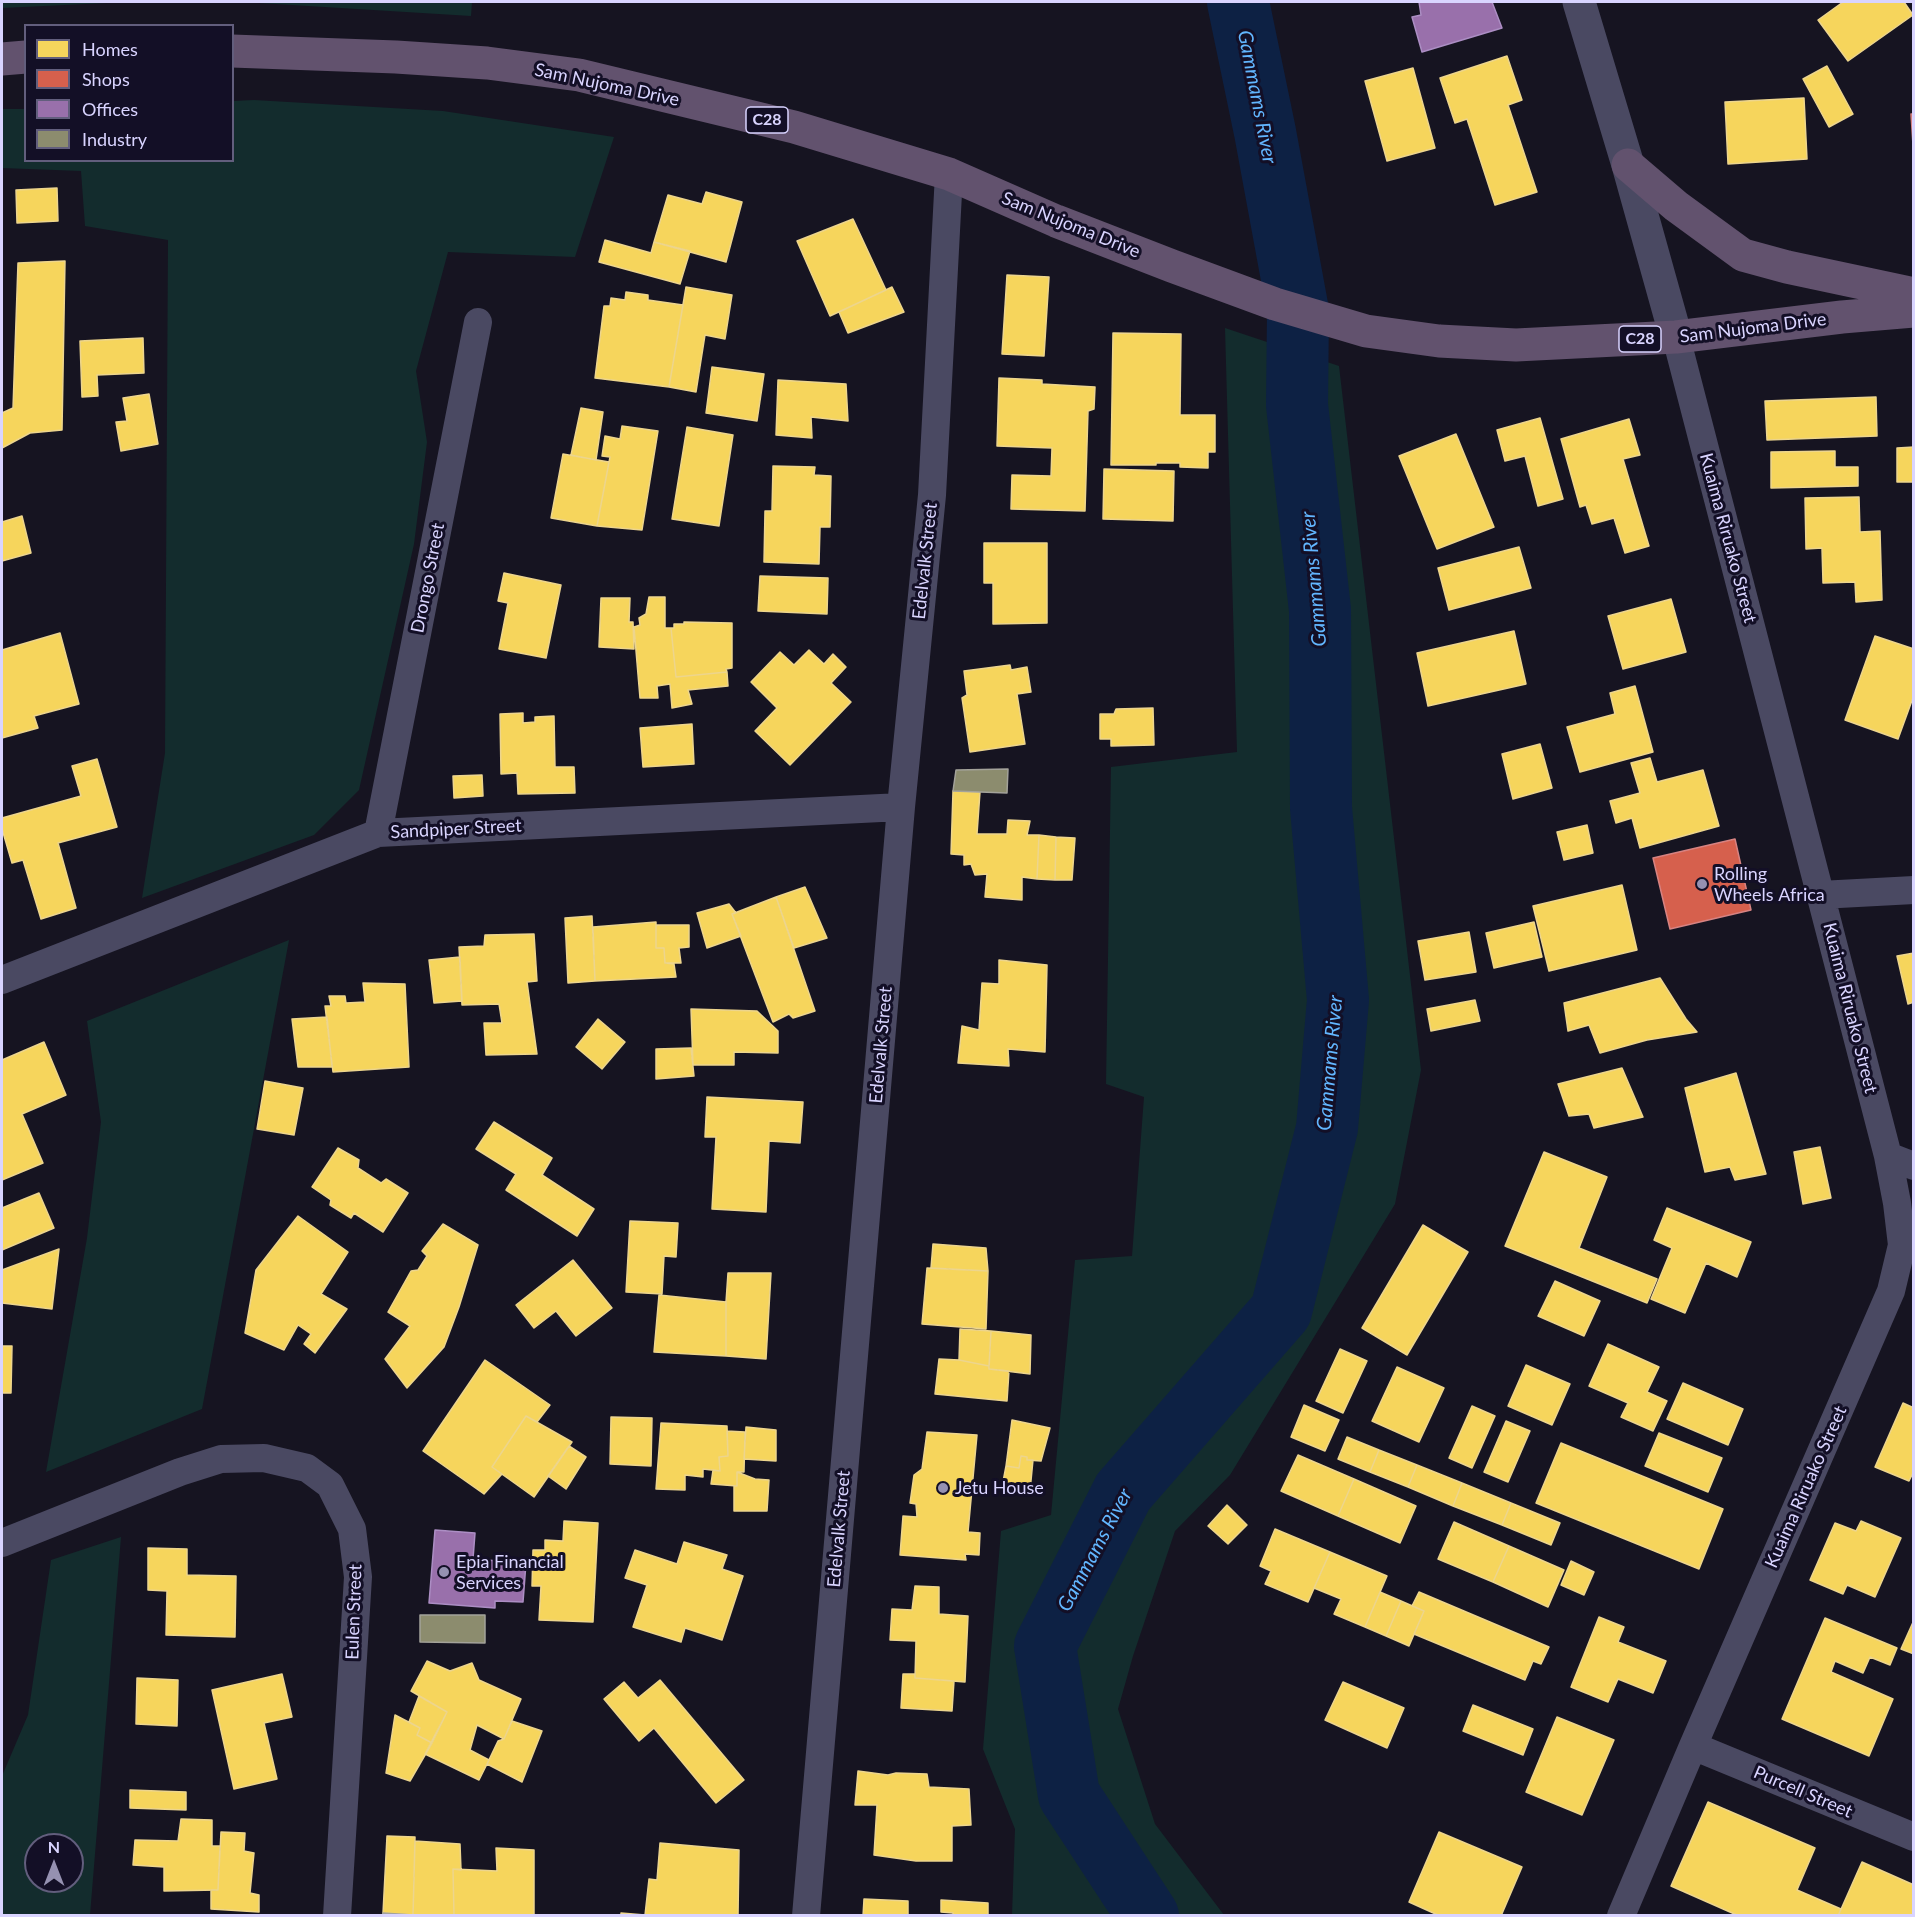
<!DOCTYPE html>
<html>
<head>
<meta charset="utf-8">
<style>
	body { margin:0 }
	#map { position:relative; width:1915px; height:1917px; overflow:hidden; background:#161421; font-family:Lato,sans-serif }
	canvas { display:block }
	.frame { position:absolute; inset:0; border:3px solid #d9d4ff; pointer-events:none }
	.legend { position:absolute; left:24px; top:24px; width:210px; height:138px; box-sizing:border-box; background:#130f26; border:2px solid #625e7d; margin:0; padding:8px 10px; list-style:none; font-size:18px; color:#d9d4ff }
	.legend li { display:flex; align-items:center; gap:12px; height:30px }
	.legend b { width:30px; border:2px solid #625e7d }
	.north { position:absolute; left:24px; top:1833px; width:60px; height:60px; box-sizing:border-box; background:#130f26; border:2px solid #625e7d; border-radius:50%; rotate:0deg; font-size:16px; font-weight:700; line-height:24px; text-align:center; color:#d9d4ff }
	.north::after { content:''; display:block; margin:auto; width:21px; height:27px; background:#9591b1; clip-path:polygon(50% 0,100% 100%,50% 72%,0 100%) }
</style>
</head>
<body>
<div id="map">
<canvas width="1915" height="1917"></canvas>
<div class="frame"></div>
<ul class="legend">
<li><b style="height:16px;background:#f6d55c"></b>Homes</li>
<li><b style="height:16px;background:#d6604d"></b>Shops</li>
<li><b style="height:16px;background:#9970ab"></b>Offices</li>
<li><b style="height:16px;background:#8c8c6e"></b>Industry</li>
</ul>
<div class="north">N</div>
</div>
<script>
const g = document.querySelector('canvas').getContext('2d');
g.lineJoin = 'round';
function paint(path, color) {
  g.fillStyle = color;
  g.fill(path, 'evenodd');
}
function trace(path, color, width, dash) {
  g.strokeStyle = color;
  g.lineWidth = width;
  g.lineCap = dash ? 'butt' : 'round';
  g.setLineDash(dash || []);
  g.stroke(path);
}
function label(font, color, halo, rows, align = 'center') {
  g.font = font + ' Lato,sans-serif';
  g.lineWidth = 6;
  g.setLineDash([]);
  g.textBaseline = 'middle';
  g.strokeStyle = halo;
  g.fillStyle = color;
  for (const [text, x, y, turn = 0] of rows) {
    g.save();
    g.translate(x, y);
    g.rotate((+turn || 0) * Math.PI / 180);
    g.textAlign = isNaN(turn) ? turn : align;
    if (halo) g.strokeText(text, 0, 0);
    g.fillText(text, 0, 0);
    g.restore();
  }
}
paint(new Path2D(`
	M2,2H128L2,8Z
	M243,2H472L471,16Z
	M254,100L443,111L614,137L575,257L448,252L416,371L427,442L414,544L359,790L314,835L142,898L165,753L168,240L85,226L81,171L2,168V109H25L26,160H232L233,101Z
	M1225,328L1339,366L1421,1070L1395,1204L1230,1475L1175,1531L1133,1656L1118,1709L1155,1824L1224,1915H1012L1015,1829L983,1749L1001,1531L1051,1515L1075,1260L1132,1256L1144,1097L1106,1084L1111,767L1237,752Z
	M289,940L202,1409L46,1472L87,1238L101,1122L87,1021Z
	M121,1537L90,1915H2V1776L28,1715L51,1560ZM36,1845H72V1881H36Z`), '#132c2d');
const homes = new Path2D(`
	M1843,2H1904L1913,15L1848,61L1818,20Z
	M1507,56L1522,100L1508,105L1537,192L1495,205L1467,119L1455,123L1440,78Z
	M1827,66L1853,114L1829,127L1803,79Z
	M1413,68L1435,148L1387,161L1365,81Z
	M1804,98L1807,159L1728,164L1725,102Z
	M57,188L58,221L17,223L16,190Z
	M706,192L742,202L726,262L654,242L668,195L702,204Z
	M853,219L886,290L830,316L797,241Z
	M605,240L651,253L654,242L690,251L680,284L599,262Z
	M65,261L62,430L30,433L2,448V413L13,408L18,263Z
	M1007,275L1049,277L1044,356L1002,354Z
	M686,287L732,295L725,339L705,335L696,392L669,387Z
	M892,287L904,312L848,333L839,312Z
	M626,292L648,295V300L683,305L669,387L595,378L604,306H610L611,298L625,300Z
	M1113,333L1181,334L1180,415H1215V452H1208V468L1180,467V463H1156V465H1111Z
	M143,338L144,373L97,375L98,396L82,397L80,341Z
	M712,367L764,374L757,421L706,413Z
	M999,378L1042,380V384L1095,387L1094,409L1088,411L1085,511L1011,509L1012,475L1051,476L1052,448L997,446Z
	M778,380L846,384L848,421L811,417L812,438L776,435Z
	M149,394L158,444L121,451L116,422L127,421L123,398Z
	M1876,397L1877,436L1767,440L1765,401Z
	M581,408L603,412L596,460L571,455Z
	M1540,418L1563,499L1538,506L1525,456L1505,461L1497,430Z
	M1629,419L1640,455L1623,459L1649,546L1625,553L1614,518L1592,524L1586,505L1580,507L1561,439Z
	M622,426L658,431L642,530L597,526L610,457L602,456L605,436L620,439Z
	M687,427L733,435L719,526L672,519Z
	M1456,434L1494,527L1437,549L1399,456Z
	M1914,447V482H1897V448Z
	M1835,451V467H1858V486L1771,488V452Z
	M563,454L609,462L597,526L551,518Z
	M773,466L815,467L814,475L831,476L830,527H820L819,564L764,562L765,511H772Z
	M1104,469L1174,471L1173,521L1103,519Z
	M1859,497L1860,532L1880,531L1882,600L1856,602L1855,582L1823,583L1822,548L1806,549L1805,498Z
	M22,516L31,553L2,561V522Z
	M984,543H1047V623L993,624V583H984Z
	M1519,547L1531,588L1449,610L1438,568Z
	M504,573L561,585L546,658L499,649L508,603L498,601Z
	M760,576L828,578L827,614L758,611Z
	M649,597H665V628H671L676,677L727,672L728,686L688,690L692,704L672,708L670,684L657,686L658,698H640L634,627L640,625L639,618L646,614Z
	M601,598H630L629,622H633L634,649L599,647Z
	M1671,599L1686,652L1623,669L1608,616Z
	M684,622L732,623V668L726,669L727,672L676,677L671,628H674V624H684Z
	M1514,631L1526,684L1428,706L1417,653Z
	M60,633L79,704L34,716L38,728L2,738V650Z
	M1875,636L1914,649V695L1898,739L1845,720Z
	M809,650L824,664L833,654L846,667L831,683L851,702L790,765L755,731L777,708L751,682L780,652L794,665Z
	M1010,665L1011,670L1027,667L1031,692L1017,694L1025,744L970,752L962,698L967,695L964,671Z
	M1635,686L1653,752L1580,772L1567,727L1615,714L1610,693Z
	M1153,708L1154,745L1111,746V739H1100V714H1114L1116,709Z
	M523,713V723L535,722V717L554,716L555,767H574L575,793L518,794L517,773L501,774L500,714Z
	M692,724L694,764L643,767L640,728Z
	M1540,744L1552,788L1513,799L1502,754Z
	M1650,758L1657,782L1703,770L1719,826L1640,848L1632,818L1616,823L1610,801L1640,793L1631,763Z
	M97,759L117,827L58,843L76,908L41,919L23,860L12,863L2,829V818L81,796L72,766Z
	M482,775L483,796L454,798L453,776Z
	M953,791L980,792L977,834H1007L1008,820L1030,821L1027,835H1039L1037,879L1022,877V900L985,897L987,874L975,875L971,864L964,865V855L951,854Z
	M1587,825L1593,853L1564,860L1557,832Z
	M1039,835L1056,837L1055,880L1037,879Z
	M1056,837L1075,838L1072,880H1055Z
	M1622,885L1637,950L1549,971L1533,906Z
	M805,887L827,938L794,948L776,897Z
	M776,897L815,1011L793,1018L789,1014L773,1022L732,914Z
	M729,904L736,913L732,914L741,936L707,948L697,913Z
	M592,916L595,981L568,983L565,918Z
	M656,922V948H664L665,963L674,964L676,977L595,981L593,927Z
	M1534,922L1542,957L1494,968L1486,933Z
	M656,925H689V947L679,948L681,963H665L664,948H656Z
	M1469,932L1476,972L1425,980L1418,941Z
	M534,934L537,981L527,982L537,1054L486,1055L484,1023H502L499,1004L462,1005L459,947L484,946L485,935Z
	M1914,953V1002L1908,1004L1897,956Z
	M460,957L462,1001L434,1003L429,960Z
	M999,960L1047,965L1045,1052L1008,1049L1009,1066L958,1063L962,1026L979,1030L982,983L999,984Z
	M1660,978L1686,1019L1697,1032L1647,1040L1600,1053L1589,1025L1568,1031L1564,1003Z
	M363,983L405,984L409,1067L333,1072L325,1006H331L329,996H345L346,1003L365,1002Z
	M1475,1000L1480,1021L1431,1031L1427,1009Z
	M691,1009L757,1011L778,1031V1053L734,1052V1065H693Z
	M327,1017L332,1067H298L292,1019Z
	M598,1019L625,1042L602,1069L576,1047Z
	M44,1042L66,1095L22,1114L43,1163L2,1180V1060Z
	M691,1048L694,1076L656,1079V1049Z
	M1622,1068L1643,1117L1594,1128L1589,1114L1569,1116L1558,1084Z
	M1736,1073L1766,1174L1735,1180L1730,1167L1705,1172L1685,1088Z
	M265,1081L303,1088L294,1135L257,1129Z
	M707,1097L803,1102L800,1143L769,1141L766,1212L712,1209L716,1137H705Z
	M494,1122L552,1158L542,1175L594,1209L577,1236L506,1190L516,1174L476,1149Z
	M1820,1147L1831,1198L1803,1204L1794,1152Z
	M338,1148L359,1160L358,1168L381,1183L386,1179L408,1193L383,1232L354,1213L351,1218L330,1205L331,1200L312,1187Z
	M1544,1152L1607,1177L1579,1248L1657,1279L1647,1303L1505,1246Z
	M39,1193L54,1228L2,1250V1208Z
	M1667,1208L1751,1242L1737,1277L1706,1263L1685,1313L1651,1299L1672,1248L1654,1240Z
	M298,1216L348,1252L321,1294L347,1309L315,1353L304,1344L311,1334L298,1325L284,1350L245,1333L256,1270Z
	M630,1221L678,1223L676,1257L664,1256L662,1294L626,1292Z
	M443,1224L478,1245L459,1307L444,1347L407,1388L385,1359L410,1326L388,1312L411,1271L418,1270L427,1256L422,1251Z
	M1423,1225L1468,1252L1407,1355L1362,1328Z
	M933,1244L986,1248L988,1271L931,1268Z
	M59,1249L52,1309L2,1303V1270Z
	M573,1260L612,1308L576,1336L556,1311L534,1328L516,1305Z
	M927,1268L988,1271L986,1329L922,1324Z
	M728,1273H771L766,1359L726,1356V1302Z
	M1555,1281L1600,1301L1584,1336L1538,1316Z
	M659,1295L726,1302V1356L654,1352Z
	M960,1329L991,1331L989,1366L959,1360Z
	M991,1331L1031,1335L1030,1374L989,1369Z
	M1608,1344L1659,1367L1647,1392L1667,1401L1653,1431L1621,1417L1628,1403L1589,1386Z
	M2,1346H12L11,1393H2Z
	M1340,1349L1367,1361L1343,1413L1316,1401Z
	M939,1359L959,1360L989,1366V1369L1009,1371L1007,1401L935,1394Z
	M485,1360L550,1405L537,1422L526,1416L492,1467L502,1474L484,1494L423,1451Z
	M1526,1365L1570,1384L1552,1425L1508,1406Z
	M1397,1367L1444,1388L1419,1442L1372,1421Z
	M1683,1383L1743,1409L1728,1445L1667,1419Z
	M1903,1403L1914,1408V1471L1909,1481L1875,1467Z
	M1304,1405L1339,1420L1325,1451L1291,1437Z
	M1472,1406L1495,1416L1472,1468L1449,1458Z
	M526,1416L572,1442L534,1497L492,1467Z
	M611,1417L652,1418L651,1466L610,1464Z
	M1012,1420L1050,1428L1041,1461L1027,1460V1457L1021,1456L1019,1468L1006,1466Z
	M1506,1421L1530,1431L1508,1482L1484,1472Z
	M661,1423L727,1426L728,1456L719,1457L720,1471L703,1469V1477L685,1475V1490L656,1489Z
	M746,1427L776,1430V1461L744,1459Z
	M727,1431L745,1432L744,1472H737V1486L711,1484L713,1470L720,1471L719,1457L728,1456Z
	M927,1432L977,1435L968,1532L980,1533L979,1555L965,1554L966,1560L900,1555L903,1516L917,1517L916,1504L910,1503L914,1475L922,1469Z
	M1659,1433L1722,1458L1708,1492L1645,1466Z
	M1347,1437L1379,1450L1370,1472L1338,1459Z
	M1561,1443L1723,1509L1699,1569L1536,1503Z
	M569,1446L586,1457L566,1489L548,1476Z
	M1379,1450L1417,1465L1408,1487L1370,1472Z
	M1298,1455L1354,1479L1338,1516L1281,1491Z
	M1021,1456L1027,1457V1460H1033L1030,1491L1002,1487L1006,1466L1019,1468Z
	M1417,1465L1462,1483L1453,1506L1408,1487Z
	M737,1472L755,1479L769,1480L767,1511H734V1486H737Z
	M1354,1479L1416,1506L1400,1543L1338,1516Z
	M1462,1483L1511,1503L1502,1525L1453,1506Z
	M1511,1503L1560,1523L1551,1545L1502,1525Z
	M1227,1505L1247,1525L1228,1544L1208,1526Z
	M564,1521L598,1523L593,1622L539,1620L541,1586H532L533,1550H545V1540L563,1541Z
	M1861,1521L1901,1538L1875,1597L1847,1585L1843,1594L1810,1580L1835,1523L1856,1531Z
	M1454,1522L1509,1546L1493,1582L1438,1559Z
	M1275,1529L1330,1552L1308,1602L1265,1584L1271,1571L1260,1566Z
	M684,1542L727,1555L722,1569L743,1576L722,1640L685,1628L681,1642L633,1627L647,1585L625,1578L635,1550L677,1564Z
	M1509,1546L1564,1570L1548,1607L1493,1582Z
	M148,1548L187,1549V1575L236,1576L235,1637L166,1635L167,1591L148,1590Z
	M1330,1552L1387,1576L1365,1627L1334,1614L1341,1599L1314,1588Z
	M1571,1561L1594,1572L1584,1595L1561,1585Z
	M915,1586L939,1587V1614L968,1616L965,1682L915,1678L916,1641L890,1640L892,1609L912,1610Z
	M1380,1592L1401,1601L1386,1636L1365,1627Z
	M1419,1592L1549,1647L1541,1664L1533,1661L1525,1680L1414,1634L1424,1611L1412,1606Z
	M1401,1601L1424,1611L1409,1646L1386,1636Z
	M1599,1617L1624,1627L1618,1642L1666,1661L1653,1693L1618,1679L1608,1702L1571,1687Z
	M1825,1618L1897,1648L1890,1665L1870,1657L1863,1673L1835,1661L1831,1672L1893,1699L1869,1756L1782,1719Z
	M1914,1620V1654L1901,1649Z
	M427,1661L450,1671L472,1663L479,1680L521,1699L504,1739L477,1725L470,1750L489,1760L479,1780L425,1754L447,1712L411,1691Z
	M282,1674L292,1717L264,1723L277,1779L234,1789L212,1690Z
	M903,1674H915V1678L954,1681L952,1711L901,1708Z
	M137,1678L178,1680L177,1726L136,1724Z
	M660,1680L744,1780L716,1803L654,1728L639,1741L604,1699L624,1682L638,1698Z
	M1343,1682L1404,1708L1387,1748L1325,1720Z
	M419,1696L447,1712L432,1743L417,1735L420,1728L409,1722Z
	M1473,1705L1533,1729L1523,1755L1463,1731Z
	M395,1715L420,1728L417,1735L432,1743L410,1781L386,1773Z
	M1557,1717L1614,1740L1582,1815L1526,1792Z
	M512,1721L542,1731L522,1782L487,1764L498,1741L504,1739Z
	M858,1771L888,1775L896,1773L927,1774L929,1787L969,1789L971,1825L952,1826V1861H916L874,1855L877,1805H855Z
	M130,1790L186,1792V1810L130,1808Z
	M1708,1802L1815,1848L1797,1890L1841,1909L1838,1916H1739L1671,1886Z
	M181,1819L212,1820V1846H220L218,1890L164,1891V1867L133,1865L135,1840L178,1841Z
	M221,1832L245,1833L244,1851L254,1853L250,1893L259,1895V1912L211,1909V1890H218Z
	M1439,1832L1522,1867L1501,1916H1440L1409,1902Z
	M387,1836L415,1837L413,1915L383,1913Z
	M415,1841L460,1844L461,1870L453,1869L454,1916H413Z
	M660,1843L739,1850L738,1916L645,1915L649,1879L657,1880Z
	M496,1848L534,1850V1916H454L453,1869L497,1871Z
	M1862,1862L1914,1885V1916H1838Z
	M864,1899L908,1901V1916H863Z
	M941,1900L988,1903V1916H953V1913L941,1912Z
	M621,1913L645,1915L650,1916H621Z`);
paint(homes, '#f6d55c');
trace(homes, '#edd58d', 1.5);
const shops = new Path2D(`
	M1911,114H1914V161Z
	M1735,839L1751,910L1670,929L1653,858Z`);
paint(shops, '#d6604d');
trace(shops, '#d78382', 1.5);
const offices = new Path2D(`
	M1419,2H1492L1502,28L1422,52L1412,17L1421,15Z
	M435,1530L475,1533L473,1559L526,1563L523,1602L495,1601V1608L429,1603Z`);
paint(offices, '#9970ab');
trace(offices, '#ac8ec4', 1.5);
const industry = new Path2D(`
	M1008,769L1007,793L953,791L956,770Z
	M420,1615H485V1643L420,1642Z
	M383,1913L413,1915V1916H382Z`);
paint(industry, '#8c8c6e');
trace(industry, '#a3a29a', 1.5);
trace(new Path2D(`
	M1148,1916L1069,1795L1045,1646L1123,1492L1281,1311L1327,1128L1338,1000L1321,808L1320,610L1297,405L1298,311L1265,132L1238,2`), '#0d2144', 62);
trace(new Path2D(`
	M378,833L478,322
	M1820,895L1914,890
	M2,980L378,833L901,807
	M1888,1156L1914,1166
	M2,1543L180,1472L221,1459L264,1458L307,1468L330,1485L352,1529L358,1577L337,1916
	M1693,1746L1914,1837
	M806,1916L901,807L932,495L949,174
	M1621,1916L1693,1746L1891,1291L1902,1245L1897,1203L1888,1156L1676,337`), '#4a4962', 28);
trace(new Path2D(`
	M1579,2L1628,165L1676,337`), '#4a4962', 33);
trace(new Path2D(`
	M232,51L396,57L487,63L579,75L794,127L949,174L1056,221L1172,266L1275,304L1366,331L1439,341L1516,345L1676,337L1842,317L1914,311
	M2,59L26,57
	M1628,165L1676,206L1743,255L1787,267L1914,294`), '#62526e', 33);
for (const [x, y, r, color] of [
	[1702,884,6,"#9591b1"],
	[943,1488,6,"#9591b1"],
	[444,1572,6,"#9591b1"]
]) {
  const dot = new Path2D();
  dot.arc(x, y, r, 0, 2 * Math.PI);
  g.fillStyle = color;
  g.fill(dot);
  trace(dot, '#130f26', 2);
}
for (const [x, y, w] of [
	[767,120,42],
	[1640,339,42]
]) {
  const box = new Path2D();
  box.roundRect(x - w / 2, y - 13, w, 26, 4.5);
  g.fillStyle = '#130f26';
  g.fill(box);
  trace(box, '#d9d4ff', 1.5);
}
label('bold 16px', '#d9d4ff', null, [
	["C28",767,120],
	["C28",1640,339]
]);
label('18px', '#d9d4ff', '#130f26', [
	["Sam Nujoma Drive",607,85,12],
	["Sam Nujoma Drive",1071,225,22],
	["Sam Nujoma Drive",1753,328,-7],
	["Kuaima Riruako Street",1728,538,75],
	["Edelvalk Street",925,561,-84],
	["Drongo Street",428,578,-79],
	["Sandpiper Street",456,829,-3],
	["Kuaima Riruako Street",1850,1008,76],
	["Edelvalk Street",881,1045,-85],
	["Kuaima Riruako Street",1806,1487,-66],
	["Edelvalk Street",839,1529,-85],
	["Eulen Street",354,1612,-88],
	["Purcell Street",1803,1792,23]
]);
label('18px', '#d9d4ff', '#130f26', [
	["Rolling",1714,874],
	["Wheels Africa",1714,895],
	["Jetu House",955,1488],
	["Epia Financial",456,1562],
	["Services",456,1583]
], 'left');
label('italic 20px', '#62b6ff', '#130f26', [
	["Gammams River",1257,97,79],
	["Gammams River",1314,579,-95],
	["Gammams River",1330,1063,-85],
	["Gammams River",1095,1550,-62]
]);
</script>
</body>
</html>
